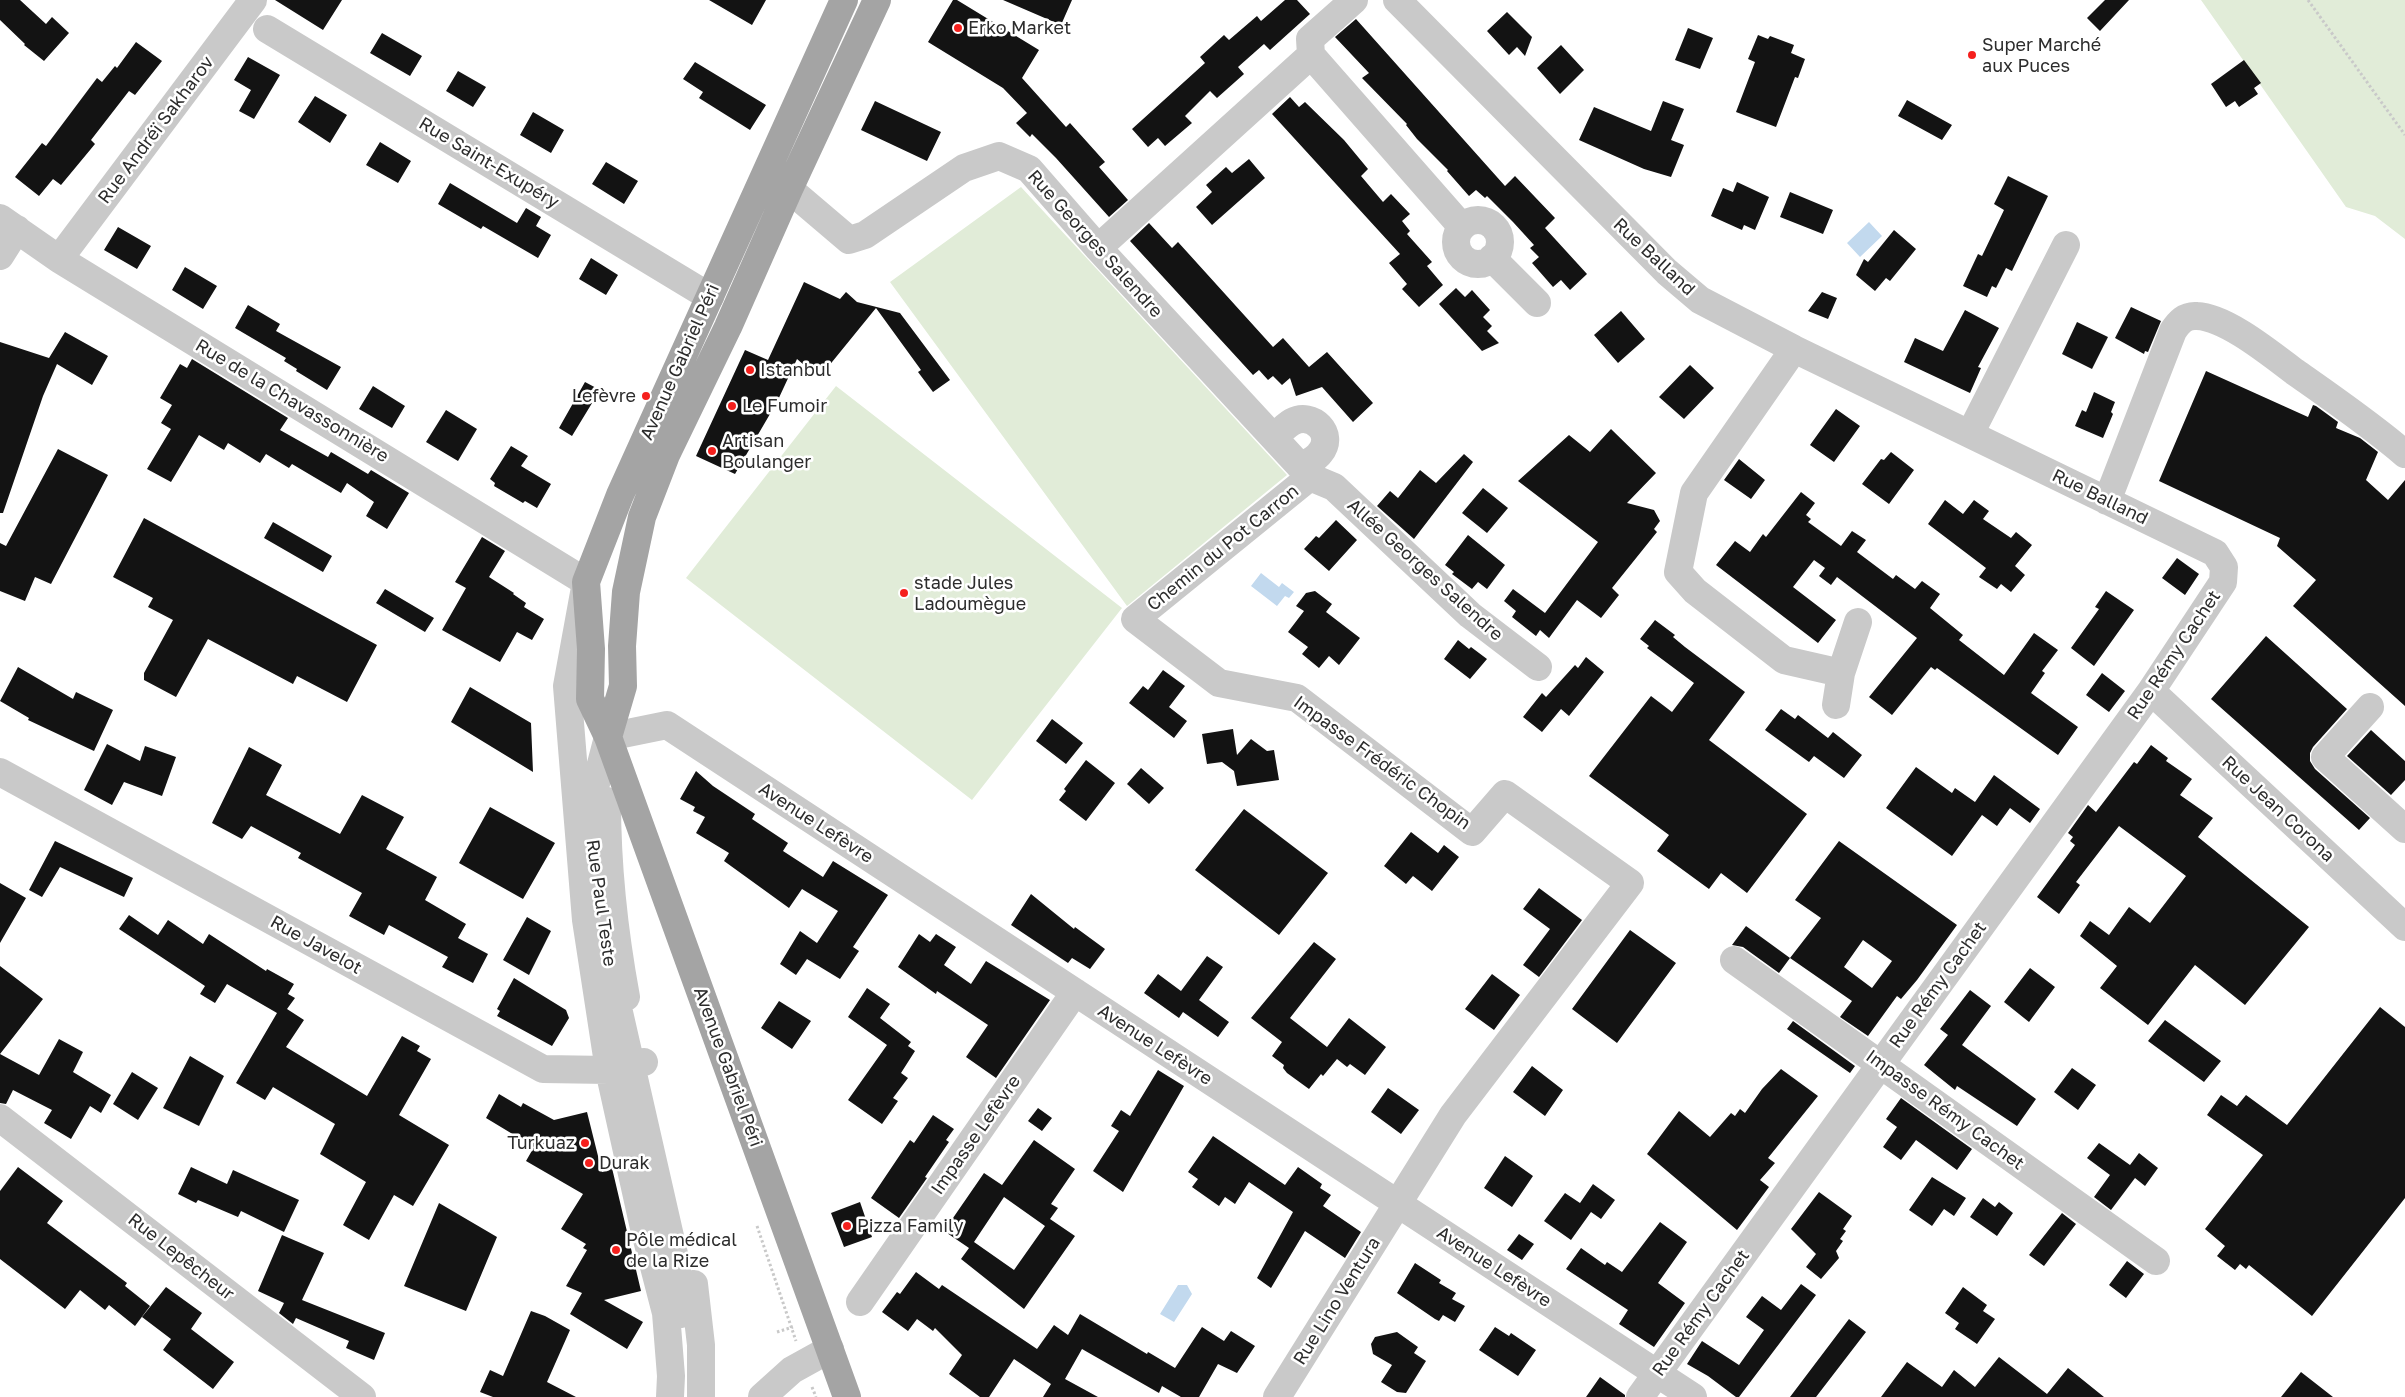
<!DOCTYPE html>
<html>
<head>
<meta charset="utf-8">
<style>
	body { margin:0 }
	canvas { display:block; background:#fff }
</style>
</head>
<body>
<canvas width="2405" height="1397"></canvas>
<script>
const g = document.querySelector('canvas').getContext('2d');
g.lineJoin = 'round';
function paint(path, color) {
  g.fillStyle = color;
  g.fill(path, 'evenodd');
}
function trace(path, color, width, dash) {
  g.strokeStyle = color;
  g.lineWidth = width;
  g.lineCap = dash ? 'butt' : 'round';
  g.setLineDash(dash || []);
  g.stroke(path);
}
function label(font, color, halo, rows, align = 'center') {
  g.font = font + ' "Golos Text",sans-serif';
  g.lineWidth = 5;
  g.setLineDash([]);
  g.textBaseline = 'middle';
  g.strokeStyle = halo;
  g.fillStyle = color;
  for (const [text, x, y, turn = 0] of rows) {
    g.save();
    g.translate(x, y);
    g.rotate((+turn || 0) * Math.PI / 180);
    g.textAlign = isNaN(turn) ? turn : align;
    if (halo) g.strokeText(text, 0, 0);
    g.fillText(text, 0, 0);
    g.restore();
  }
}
paint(new Path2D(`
	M2201,0H2405V239L2375,216L2346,207Z
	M1021,187L1287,475L1127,606L890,282Z
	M836,386L1122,608L972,800L686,578Z`), '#e1ecd8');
paint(new Path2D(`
	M1869,222L1882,236L1860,257L1847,243Z
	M1261,573L1279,587L1282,583L1294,592L1289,598L1285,596L1277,606L1251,586Z
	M1178,1285H1187L1192,1294L1174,1322L1160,1314Z`), '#c2d9ee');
paint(new Path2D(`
	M0,0H20L46,24L52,17L69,33L44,61L24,45L25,44L0,20Z
	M275,0H342L323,30Z
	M709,0H766L752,25Z
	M953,0H957L1039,50L1022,78L1066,127L1070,123L1105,162L1099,167L1128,200L1109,217L1056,158L1032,134L1030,137L1016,123L1027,113L1003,88L928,42Z
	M1003,0H1072L1061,25Z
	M1285,0H1297L1310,14L1270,50L1264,44L1238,67L1244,74L1217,98L1210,91L1185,116L1192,123L1165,146L1158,138L1148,147L1132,129L1205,63L1200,57L1224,35L1229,40L1257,16L1261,21Z
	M2105,0H2129L2100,31L2087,18Z
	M1507,12L1532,37L1525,56L1517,47L1509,55L1487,31Z
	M1356,19L1505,186L1515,176L1555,218L1545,228L1587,274L1570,290L1561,280L1553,287L1532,263L1539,257L1530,248L1534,245L1513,222L1487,196L1485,198L1476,190L1469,196L1447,171L1448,170L1417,139L1406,125L1407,124L1362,78L1369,73L1335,37Z
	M1688,28L1713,38L1700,69L1675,60Z
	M382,33L422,56L410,76L370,53Z
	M1758,35L1768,39L1770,36L1794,45L1791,53L1805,59L1798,78L1795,77L1776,127L1736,112L1755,62L1748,59Z
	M136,42L162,61L135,95L129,91L91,140L95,144L61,185L53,179L39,196L15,177L42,143L46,146L97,78L102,82L115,66L117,68Z
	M1561,45L1584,70L1560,94L1537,68Z
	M248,57L280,75L254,119L239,111L251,90L234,80Z
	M2244,60L2261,83L2254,88L2258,94L2239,107L2235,101L2226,107L2211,84Z
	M695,62L766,105L750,130L699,98L703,92L683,79Z
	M458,71L486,87L473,107L446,91Z
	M315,96L347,115L330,143L298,122Z
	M1290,97L1299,107L1305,102L1344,140L1368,169L1361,176L1383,202L1391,194L1410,214L1402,221L1410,231L1407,234L1432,262L1427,266L1443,285L1419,307L1402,289L1407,284L1389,263L1400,254L1272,114Z
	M1907,100L1952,125L1942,140L1898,116Z
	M875,101L941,132L927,161L861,130Z
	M1663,101L1684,109L1671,140L1684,145L1671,177L1644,169L1579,140L1594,107L1651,131Z
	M533,112L564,130L551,153L520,135Z
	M380,142L411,161L398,183L366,165Z
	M1249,159L1265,178L1212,225L1196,207L1212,192L1206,185L1226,167L1232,173Z
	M606,162L638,181L624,204L592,184Z
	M2008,176L2048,196L2012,271L2006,268L1996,288L1992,286L1987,297L1963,286L1978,254L1982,256L2004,210L1994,204Z
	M1737,182L1769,197L1755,230L1744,225L1742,230L1711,216L1723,188L1733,192Z
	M450,183L517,223L526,208L541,217L536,226L551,235L538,258L483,226L481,229L438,204Z
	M1790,192L1833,210L1823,234L1780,217Z
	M1149,223L1172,248L1178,242L1273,347L1283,338L1309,367L1327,352L1373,403L1353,422L1322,387L1296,396L1290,378L1282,385L1273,376L1268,380L1259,370L1253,375L1130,241Z
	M118,227L151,246L137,269L104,250Z
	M1894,230L1916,249L1890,281L1886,278L1875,291L1856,275L1864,259L1868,262Z
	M591,258L618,275L606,295L579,279Z
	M185,267L217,286L203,309L172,290Z
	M804,282L840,299L846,292L857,302L900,313L950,380L933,392L918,372L921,370L876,308L819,378L797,359L777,402L735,474L696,456L745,350L768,360Z
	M1456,288L1465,297L1472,290L1490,310L1483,317L1492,326L1487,331L1499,343L1482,351L1439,304Z
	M1822,292L1837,298L1828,319L1808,311Z
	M248,305L280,324L276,331L341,367L327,390L296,371L297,369L284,361L286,358L235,328Z
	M2131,307L2161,321L2148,352L2145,351L2144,354L2115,338Z
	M1965,310L1999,328L1978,367L1981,368L1970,393L1904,362L1915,338L1943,351Z
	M1621,311L1645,339L1618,363L1594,335Z
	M2077,322L2108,337L2092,369L2062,354Z
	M65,332L108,356L92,385L57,364L43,396L3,513H0V342L49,358Z
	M192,359L288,418L280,430L328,457L331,452L368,474L371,470L409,493L387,529L366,516L374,502L347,483L341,493L292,464L289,468L266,454L260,463L228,443L224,450L199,435L171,482L147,469L171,429L161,423L172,405L160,398L180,364L187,368Z
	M1690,365L1714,388L1684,419L1659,397Z
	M2206,371L2308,417L2313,405L2316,406L2338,422L2336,428L2360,438L2378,452L2366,480L2388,500L2405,480V706L2293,606L2316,580L2277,546L2280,538L2159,481Z
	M585,382L600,390L572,436L559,428Z
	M373,386L405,406L392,428L359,409Z
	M2094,392L2115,402L2111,412L2113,414L2103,438L2075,426L2082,410L2086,412Z
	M1836,409L1860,426L1834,462L1810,445Z
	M446,410L477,429L458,461L426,442Z
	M1611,429L1656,473L1627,503L1654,510L1660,521L1654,529L1657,532L1612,588L1619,595L1601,618L1577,600L1549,638L1540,630L1536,636L1512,617L1516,611L1504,601L1513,589L1545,613L1598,542L1518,481L1569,435L1590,452Z
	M511,446L528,456L521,466L551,484L537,508L525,501L523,503L494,486L495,483L490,479Z
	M58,449L108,475L51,584L35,577L25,601L0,591V543L6,546Z
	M1891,452L1914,470L1889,504L1862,484L1881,459L1884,460Z
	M1464,454L1473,462L1414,539L1377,506L1390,491L1398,498L1420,470L1436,483Z
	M1739,459L1765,480L1751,499L1724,480Z
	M1483,488L1508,508L1487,533L1462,513Z
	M1801,492L1815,503L1806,515L1811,519L1808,522L1841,546L1852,531L1866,540L1857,552L1893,579L1896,575L1915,589L1922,581L1940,594L1930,608L1963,635L1959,640L2004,675L2034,633L2058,650L2042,671L2045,673L2031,693L2078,727L2058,755L1937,668L1935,670L1931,667L1892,715L1869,697L1917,638L1837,577L1831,585L1819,576L1825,568L1814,560L1793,587L1836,620L1818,643L1716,565L1735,541L1750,552L1763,534L1766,537Z
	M1945,500L1963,514L1974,500L1989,511L1983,519L2011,538L2016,532L2032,545L2015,566L2025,575L2011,592L2001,584L1997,589L1979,577L1986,568L1928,524Z
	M144,518L377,645L347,702L297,676L293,684L208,639L176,697L144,680V673L173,620L148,607L153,598L113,577Z
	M1336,520L1357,540L1329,571L1304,549L1316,536L1319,538Z
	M273,522L332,556L323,572L264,538Z
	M1468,535L1505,565L1487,589L1478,582L1472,589L1452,574L1454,572L1445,565Z
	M482,537L505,551L489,577L514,593L513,594L526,603L524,607L544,619L532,640L517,632L500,662L442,630L466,588L455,582Z
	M2177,558L2199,574L2185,595L2162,578Z
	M385,589L434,618L425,632L376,603Z
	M1315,591L1332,604L1326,612L1360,638L1339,665L1329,656L1319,668L1302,654L1308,647L1288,632L1304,611L1296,606L1306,593Z
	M2106,591L2134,610L2094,666L2071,648L2099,609L2095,607Z
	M1655,620L1675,635L1673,637L1685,647L1745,692L1709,740L1807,814L1747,893L1721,873L1709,889L1657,851L1669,835L1589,776L1651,696L1672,712L1694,683L1647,648L1649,646L1640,639Z
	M2266,636L2347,709L2313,747L2310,753V761L2315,769L2370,818L2359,830L2211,699Z
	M1458,640L1469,649L1471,647L1487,659L1470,679L1444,659Z
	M1586,657L1604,672L1569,716L1561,709L1542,732L1523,717L1542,693L1546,697L1575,665L1578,668Z
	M18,667L73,699L76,692L113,710L94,751L28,720L29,718L0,701Z
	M1163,670L1185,686L1169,707L1187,721L1174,738L1129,703L1143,686L1148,690Z
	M2102,673L2125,691L2109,712L2086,695Z
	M470,687L531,723L533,772L451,722Z
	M1781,709L1795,719L1798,715L1828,738L1833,732L1862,755L1844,778L1814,756L1809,762L1765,730Z
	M1052,719L1083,743L1066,764L1036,741Z
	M1233,729L1237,755L1251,739L1267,751L1274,750L1279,780L1237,786L1234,771L1222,762L1207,764L1202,734Z
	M2371,730L2405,761V780L2391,795L2347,756Z
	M107,744L140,761L145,746L176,757L162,796L124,782L112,805L84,790Z
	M2151,745L2168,758L2166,761L2192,779L2180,795L2213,818L2198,837L2309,927L2245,1005L2195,965L2148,1025L2100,988L2117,966L2080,936L2090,921L2109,935L2129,907L2150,923L2186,876L2119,826L2076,882L2080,885L2059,914L2037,897L2075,845L2070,841L2073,837L2068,833L2088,805L2096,812L2134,762L2137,764Z
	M249,747L282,765L266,795L340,834L362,795L404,817L386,849L437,877L425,900L466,924L458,938L488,954L473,983L442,967L448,957L389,925L384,935L349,916L362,893L298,858L301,853L251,826L242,839L212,823Z
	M1086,760L1115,783L1086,821L1059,800L1066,791L1064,789Z
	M1916,767L1952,793L1955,788L1975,802L1994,775L2040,809L2030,823L2010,808L1997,826L1982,815L1952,856L1886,808Z
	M1141,768L1164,788L1149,804L1127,784Z
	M696,771L713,786L755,814L752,819L788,843L783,851L823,877L833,861L888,895L853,947L859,951L840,979L807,959L796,975L780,964L800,931L817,943L838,911L802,889L789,908L724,861L729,853L696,833L705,817L693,811L695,807L680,799Z
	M490,807L555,843L523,899L459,863Z
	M1244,809L1328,873L1279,935L1195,870Z
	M1411,832L1438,853L1444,845L1459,857L1432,891L1413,876L1406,884L1384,866Z
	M55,841L133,878L124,897L60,867L42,897L29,890Z
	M1839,841L1957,925L1917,980L1901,999L1897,996L1868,1036L1840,1017L1852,1001L1790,958L1821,918L1795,900ZM1863,940L1892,961L1872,988L1844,967Z
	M0,883L26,898L0,943Z
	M1539,888L1582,920L1539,977L1523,965L1550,929L1523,909Z
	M1031,894L1074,929L1075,927L1105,949L1090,969L1072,958L1068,963L1011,925Z
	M129,915L158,935L168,920L203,944L209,934L266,971L267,969L294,984L288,994L295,998L287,1009L304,1020L286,1047L367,1096L402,1036L420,1046L417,1051L431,1059L399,1115L449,1145L413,1206L394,1195L369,1240L343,1225L366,1182L320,1154L335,1124L273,1087L265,1100L236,1083L277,1013L227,984L215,1003L200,994L205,986L119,929Z
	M527,917L551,931L529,975L503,960Z
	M1746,926L1790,958L1779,973L1743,947L1732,945Z
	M1630,930L1676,963L1617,1043L1572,1009Z
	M919,934L930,942L936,934L956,947L944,965L971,984L986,961L1050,1000L996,1078L966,1057L988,1025L937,991L936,994L898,967Z
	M1314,942L1336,959L1290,1018L1327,1047L1349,1018L1386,1047L1365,1075L1350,1064L1347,1067L1337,1059L1323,1076L1321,1074L1309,1089L1287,1073L1283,1068L1284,1065L1272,1056L1282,1042L1251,1018Z
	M1207,956L1223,967L1199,1000L1229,1022L1218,1037L1183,1012L1179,1018L1144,993L1158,974L1181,991Z
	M0,966L43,999L0,1054L39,1075L59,1039L83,1052L73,1072L111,1095L101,1113L90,1106L71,1139L44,1123L52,1110L13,1090L6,1104L0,1103Z
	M2030,968L2055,987L2029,1022L2004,1002Z
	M1492,974L1520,995L1494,1030L1465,1009Z
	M514,978L566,1010L569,1018L552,1046L497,1016L500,1011L497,1009Z
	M867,988L890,1004L880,1018L911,1042L908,1046L915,1051L901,1073L908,1078L893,1098L898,1101L882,1124L848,1100L887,1045L848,1017Z
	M1970,990L1991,1006L1962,1045L2036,1099L2017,1126L1957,1086L1955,1090L1924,1065L1948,1035L1940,1029Z
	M779,1001L811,1021L792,1049L761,1028Z
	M2380,1007L2405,1027V1198L2312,1316L2249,1265L2246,1269L2240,1264L2235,1270L2217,1256L2225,1246L2205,1229L2263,1155L2207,1115L2221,1095L2237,1106L2246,1095L2287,1125Z
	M2165,1020L2221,1061L2204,1082L2148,1041Z
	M1793,1021L1855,1066L1850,1073L1787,1029Z
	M190,1056L224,1076L199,1126L163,1108Z
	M1532,1066L1563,1090L1545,1116L1513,1092Z
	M2072,1068L2096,1085L2078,1110L2054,1092Z
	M1781,1069L1818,1096L1768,1158L1775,1163L1760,1180L1769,1187L1737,1230L1647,1154L1679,1111L1710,1137L1731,1113L1735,1116L1740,1109L1745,1113L1762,1089Z
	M1158,1070L1184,1086L1123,1192L1093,1171L1119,1131L1111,1126L1121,1110L1130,1116Z
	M132,1072L158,1088L138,1120L113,1104Z
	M1388,1088L1419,1110L1401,1134L1371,1112Z
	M499,1094L521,1107L523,1103L554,1120L587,1112L602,1172L612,1168L641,1291L604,1300L643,1322L627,1349L570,1314L582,1293L566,1286L587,1250L583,1248L586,1244L561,1229L583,1194L526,1161L534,1147L486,1118Z
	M1901,1098L1972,1149L1957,1170L1916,1140L1901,1160L1883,1147L1897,1127L1886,1119Z
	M1038,1108L1052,1118L1042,1131L1028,1121Z
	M933,1115L954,1129L946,1140L949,1142L925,1177L927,1178L899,1218L871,1198L910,1140L914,1143Z
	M1213,1136L1285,1185L1298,1167L1322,1184L1320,1188L1331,1195L1323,1206L1361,1232L1345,1258L1305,1231L1271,1288L1257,1278L1293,1212L1249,1182L1235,1204L1225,1197L1219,1206L1192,1187L1198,1179L1188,1172Z
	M1034,1140L1075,1169L1051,1204L1058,1208L1050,1219L1075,1236L1024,1309L961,1259L969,1248L944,1231L984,1173L1002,1185ZM1004,1197L1045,1226L1014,1270L974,1242Z
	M2099,1143L2130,1165L2139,1153L2158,1168L2145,1186L2135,1178L2111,1210L2094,1197L2110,1175L2087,1158Z
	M1505,1156L1533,1176L1512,1207L1484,1188Z
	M18,1167L63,1201L47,1223L127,1283L125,1286L150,1306L135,1326L109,1305L105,1310L80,1290L65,1309L0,1259V1191Z
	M191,1167L227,1184L233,1170L299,1200L284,1232L241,1211L238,1217L198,1200L196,1203L178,1194Z
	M1932,1177L1966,1198L1954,1216L1944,1209L1932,1226L1909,1210Z
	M1593,1184L1615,1200L1601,1219L1591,1212L1571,1240L1544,1221L1565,1193L1580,1203Z
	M1819,1192L1852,1216L1843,1229L1846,1231L1840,1239L1843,1241L1836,1251L1839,1258L1821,1279L1806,1267L1816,1254L1791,1229Z
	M1983,1198L1995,1207L1999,1202L2013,1213L1997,1236L1970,1217Z
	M860,1202L872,1237L844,1247L831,1213Z
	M439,1203L497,1237L466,1311L404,1286Z
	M2062,1213L2076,1224L2044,1266L2029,1255Z
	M1660,1222L1687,1242L1658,1283L1685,1303L1654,1347L1619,1324L1628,1310L1566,1269L1581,1248L1605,1265L1607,1262L1622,1272Z
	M1519,1234L1534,1244L1522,1260L1507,1250Z
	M282,1235L324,1253L302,1300L385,1333L374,1360L346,1348L349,1341L296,1318L293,1324L279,1313L284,1303L258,1291Z
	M2127,1261L2144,1274L2126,1298L2109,1285Z
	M1415,1263L1441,1280L1439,1283L1456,1293L1452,1299L1465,1306L1455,1322L1443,1315L1439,1321L1435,1319L1397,1293Z
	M916,1272L939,1289L942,1285L1037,1349L1054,1325L1068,1335L1080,1314L1147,1354L1148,1352L1175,1368L1202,1327L1224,1341L1231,1331L1255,1346L1237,1373L1218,1364L1199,1397H1181L1162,1386L1159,1393L1082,1349L1065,1379L1098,1397H1043L1051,1384L1014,1359L989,1397H980L949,1374L962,1355L935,1328L933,1331L917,1319L908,1331L882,1312L897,1292L900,1294Z
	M1801,1284L1816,1295L1739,1397H1736L1708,1376L1687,1364L1702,1341L1739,1365L1764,1330L1746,1317L1762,1296L1781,1310Z
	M166,1287L202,1313L191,1329L234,1362L213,1389L163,1350L171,1339L142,1317Z
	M1963,1287L1987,1305L1983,1311L1995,1319L1977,1344L1955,1329L1959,1323L1945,1313Z
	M531,1311L545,1316L570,1330L547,1382L576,1397H493L480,1392L490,1370L503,1376Z
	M1849,1319L1866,1332L1816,1397H1790Z
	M1495,1327L1509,1336L1511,1333L1536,1350L1518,1376L1479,1350Z
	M1397,1332L1418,1347L1414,1353L1426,1361L1406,1393L1397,1392L1381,1382L1392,1365L1373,1354L1371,1344L1375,1337Z
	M1999,1357L2047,1394L2068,1368L2104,1397H1881L1907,1362L1942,1387L1954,1370L1975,1387Z
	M2301,1372L2333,1397H2281Z
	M1600,1377L1625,1395V1397H1586Z`), '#131313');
trace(new Path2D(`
	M2308,0L2405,135
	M757,1226L796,1341
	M777,1332L793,1327
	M812,1387L816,1397`), '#c9c9c9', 3, [2.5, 2.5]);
trace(new Path2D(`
	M1397,0L1667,272L1700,300L1794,349L2215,553L2224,567L2223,582L2151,691L1640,1397
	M267,29L710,297
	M1311,55L1310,39L1354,0
	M789,189L849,240L865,235L964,168L999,156L1029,169L1098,248L1310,477L1334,487L1470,615L1538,667
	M0,218L59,259L586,582L567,686L586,920L609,1070L644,1228L666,1313L671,1376L670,1397
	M1456 242a22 22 0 1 1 44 0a22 22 0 1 1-44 0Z
	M1098,248L1311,55L1462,227
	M0,256L17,229
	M1492,258L1537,303
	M59,259L253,0
	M1794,349L1694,493L1678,572L1695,591L1784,660L1841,673
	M1970,434L2066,245
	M1274,438C1279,433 1285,426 1292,422C1312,411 1336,434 1320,453C1316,459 1307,463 1301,467
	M2107,501L2173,331C2179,322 2185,315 2197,316C2226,317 2271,354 2295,372C2332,398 2370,424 2405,454
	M2151,691L2405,927
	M1836,705L1841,673L1858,622
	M2370,707L2325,757L2405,829
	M608,737L667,725L1693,1397
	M0,772L543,1069L609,1070L644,1062
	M607,801C607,866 614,932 626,997
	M591,830L593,795L608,737
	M1734,960L2156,1261
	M611,977L677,1267V1291L681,1314
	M0,1118L362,1397
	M694,1284L701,1345V1397
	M860,1302L1075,992
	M762,1397L792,1370L830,1349
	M1277,1397L1453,1115L1630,883L1505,794L1472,832L1297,698L1219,683L1135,619L1310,477`), '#c9c9c9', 28);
trace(new Path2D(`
	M844,0L620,495L586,582L591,649L590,699L608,737L847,1397
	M608,737L623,686L622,646L626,592L642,517L666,455L728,327L789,189L877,0`), '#a4a4a4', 28);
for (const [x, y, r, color] of [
	[958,28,5,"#f5201d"],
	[1972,55,5,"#f5201d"],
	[750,370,5,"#f5201d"],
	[646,396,5,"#f5201d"],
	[732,406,5,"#f5201d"],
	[712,451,5,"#f5201d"],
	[904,593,5,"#f5201d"],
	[585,1143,5,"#f5201d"],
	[589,1163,5,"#f5201d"],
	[847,1226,5,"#f5201d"],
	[616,1250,5,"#f5201d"]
]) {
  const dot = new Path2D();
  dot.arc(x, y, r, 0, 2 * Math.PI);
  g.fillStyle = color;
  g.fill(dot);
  trace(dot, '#fff', 2);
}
label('18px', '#2c2c2c', '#fff', [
	["Erko Market",968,28],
	["Super Marché",1982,45],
	["aux Puces",1982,66],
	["Istanbul",760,370],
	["Lefèvre",636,396,"right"],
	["Le Fumoir",742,406],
	["Artisan",722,441],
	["Boulanger",722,462],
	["stade Jules",914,583],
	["Ladoumègue",914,604],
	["Turkuaz",575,1143,"right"],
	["Durak",599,1163],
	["Pizza Family",857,1226],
	["Pôle médical",626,1240],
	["de la Rize",626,1261]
], 'left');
label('18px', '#2c2c2c', '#fff', [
	["Rue Andréï Sakharov",156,130,-53],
	["Rue Saint-Exupéry",489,163,31],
	["Rue Georges Salendre",1095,244,48],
	["Rue Balland",1654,257,43],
	["Avenue Gabriel Péri",680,362,-66],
	["Rue de la Chavassonnière",292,401,31],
	["Rue Balland",2100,497,26],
	["Chemin du Pot Carron",1223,548,-39],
	["Allée Georges Salendre",1425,570,42],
	["Rue Rémy Cachet",2174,655,-56],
	["Impasse Frédéric Chopin",1382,763,36],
	["Rue Jean Corona",2278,809,43],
	["Avenue Lefèvre",816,823,33],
	["Rue Paul Teste",601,903,82],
	["Rue Javelot",316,945,29],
	["Rue Rémy Cachet",1938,985,-54],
	["Avenue Lefèvre",1155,1045,33],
	["Avenue Gabriel Péri",728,1067,70],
	["Impasse Rémy Cachet",1945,1110,36],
	["Impasse Lefèvre",976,1135,-55],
	["Rue Lepêcheur",181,1257,38],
	["Avenue Lefèvre",1494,1267,33],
	["Rue Lino Ventura",1337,1301,-58],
	["Rue Rémy Cachet",1701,1313,-54]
]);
</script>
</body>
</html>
